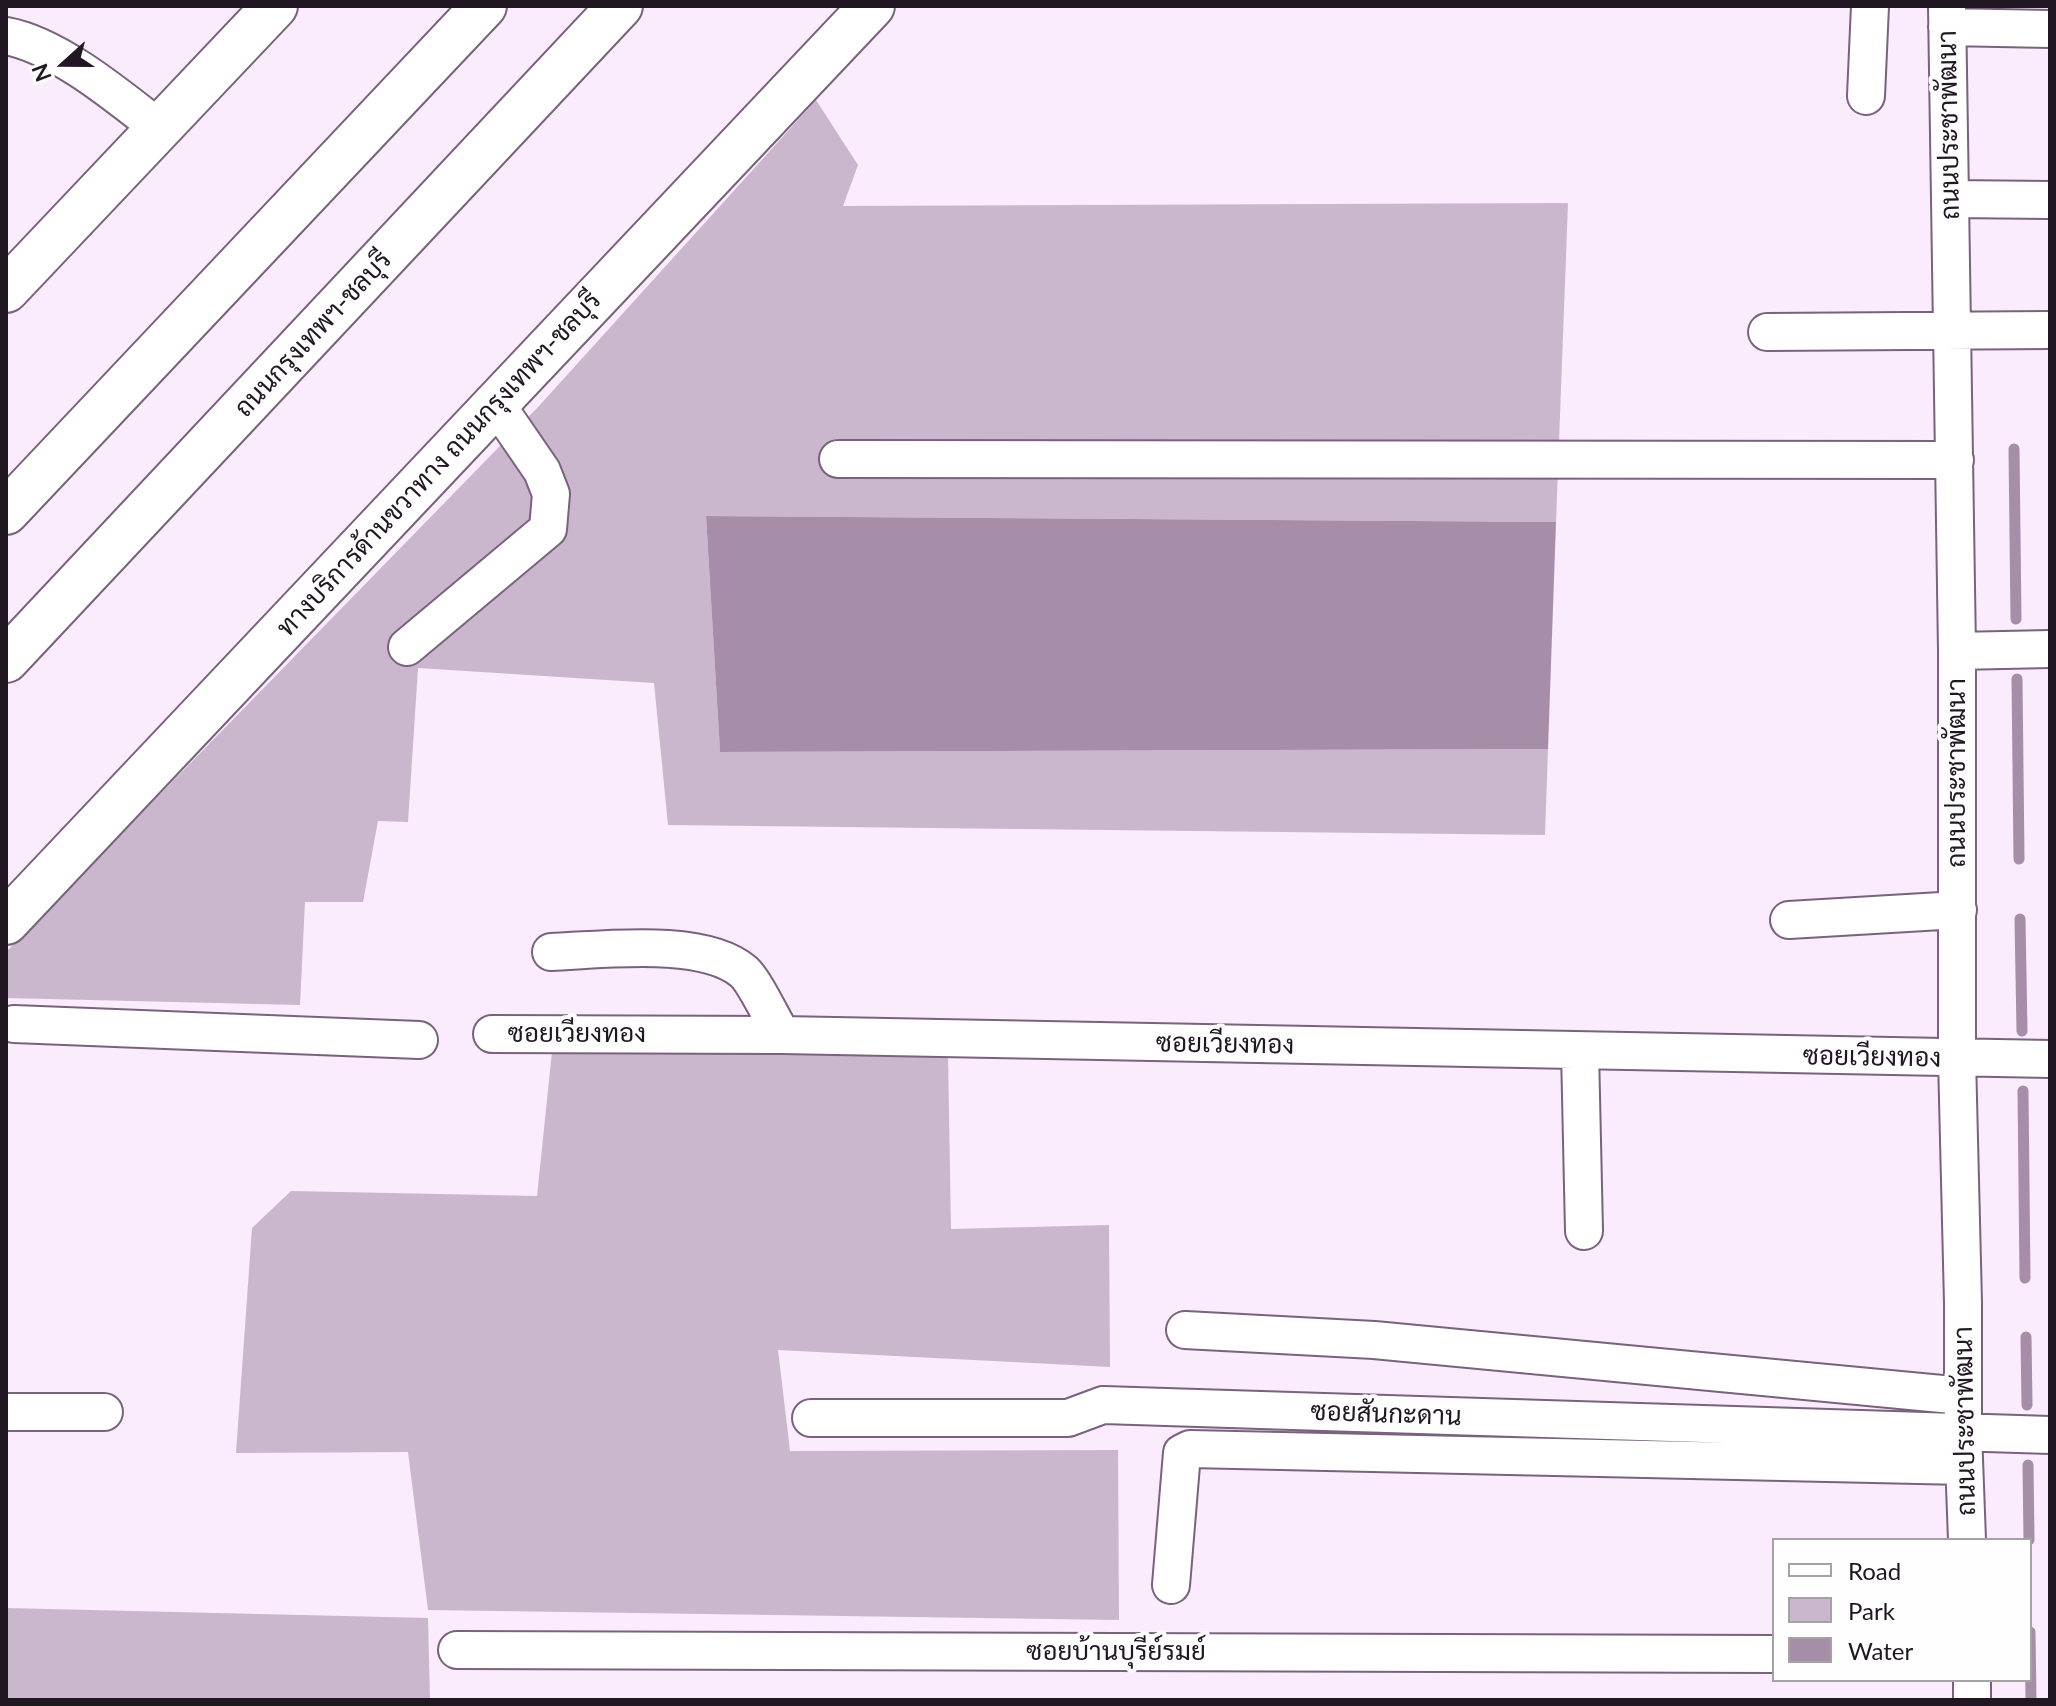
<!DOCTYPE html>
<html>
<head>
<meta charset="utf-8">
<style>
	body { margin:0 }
	#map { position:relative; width:2056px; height:1706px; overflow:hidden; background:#faebfd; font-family:Lato,sans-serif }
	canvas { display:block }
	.frame { position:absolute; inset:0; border:8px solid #201722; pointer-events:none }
	.legend { position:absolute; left:1772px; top:1538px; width:260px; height:144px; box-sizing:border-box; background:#fefefe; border:2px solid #a5a2a6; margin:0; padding:10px 14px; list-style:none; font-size:24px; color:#201722 }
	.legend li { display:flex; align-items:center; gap:16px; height:40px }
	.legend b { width:40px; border:2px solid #a5a2a6 }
	.north { position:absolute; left:24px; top:24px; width:80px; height:80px; -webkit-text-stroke:6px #fefefe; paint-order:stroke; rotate:249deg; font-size:22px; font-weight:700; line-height:32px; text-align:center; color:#201722 }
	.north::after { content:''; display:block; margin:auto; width:28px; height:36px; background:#201722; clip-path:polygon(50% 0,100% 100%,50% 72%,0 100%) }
</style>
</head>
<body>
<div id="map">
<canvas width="2056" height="1706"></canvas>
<div class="frame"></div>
<ul class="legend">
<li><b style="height:10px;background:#fff"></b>Road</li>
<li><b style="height:22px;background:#cab7cd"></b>Park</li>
<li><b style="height:22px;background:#a68ea9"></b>Water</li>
</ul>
<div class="north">N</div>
</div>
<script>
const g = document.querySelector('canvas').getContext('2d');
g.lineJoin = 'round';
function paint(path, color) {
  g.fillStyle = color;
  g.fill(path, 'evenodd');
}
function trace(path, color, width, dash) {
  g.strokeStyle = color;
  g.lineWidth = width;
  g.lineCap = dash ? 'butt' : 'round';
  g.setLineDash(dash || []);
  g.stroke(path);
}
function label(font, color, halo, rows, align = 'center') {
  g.font = font + ' Lato,Sarabun,sans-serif';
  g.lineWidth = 8;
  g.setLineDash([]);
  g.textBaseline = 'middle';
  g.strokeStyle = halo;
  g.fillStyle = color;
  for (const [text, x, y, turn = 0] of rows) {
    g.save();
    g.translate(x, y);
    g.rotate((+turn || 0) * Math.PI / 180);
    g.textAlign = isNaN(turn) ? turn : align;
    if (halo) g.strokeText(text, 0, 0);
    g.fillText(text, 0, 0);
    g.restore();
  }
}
paint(new Path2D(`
	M816,100L858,165L843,206L1568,203L1556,522L706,516L720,752L1548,749L1545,835L668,825L654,683L418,668L408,822L378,821L363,902H305L300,1005L6,998V952L539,406Z
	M831,1048L948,1056L951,1229L1109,1225L1110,1367L778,1350L790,1451L1118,1450L1119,1620L428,1610L408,1452L236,1453L252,1228L291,1191L537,1196L552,1052Z
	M6,1608L428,1618L430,1700H6Z`), '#cab7cd');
paint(new Path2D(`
	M706,516L1556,522L1548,749L720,752Z`), '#a68ea9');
trace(new Path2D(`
	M2014,449L2016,619
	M2017,679L2019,859
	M2020,919L2022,1031
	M2023,1091L2025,1278
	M2026,1337L2027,1405
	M2028,1465L2029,1540
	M2030,1632L2031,1700`), '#a68ea9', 11);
const minor = new Path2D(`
	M1947,6L1957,651V1058L1963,1303V1432L1967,1540
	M1947,27L2050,29
	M6,36C57,45 119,97 160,129
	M1866,96L1870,6
	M1952,199L2050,200
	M1767,332L2050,330
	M838,459L1955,460
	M407,647L548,529L551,494L542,471L496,404
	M1957,651L2050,649
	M1789,920L1958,910
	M551,952C602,950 704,937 744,972C755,982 773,1021 782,1035
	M14,1024L419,1040
	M492,1034L782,1035L2050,1059
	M1580,1051L1584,1231
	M1185,1330L1374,1340L1963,1396
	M6,1412H104
	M811,1418H1068L1103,1405L2050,1435
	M1171,1585L1182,1453L1190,1449L1964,1466
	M457,1650L1774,1654
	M1972,1680V1700`);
const major = new Path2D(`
	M6,290L275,6
	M6,922L872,6`);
const highway = new Path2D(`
	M6,512L484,6
	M6,660L620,6`);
trace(minor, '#78627c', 40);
trace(major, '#78627c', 48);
trace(highway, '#78627c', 48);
trace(minor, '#fff', 36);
trace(major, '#fff', 44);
trace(highway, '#fff', 44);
label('26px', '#201722', '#fefefe', [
	["ถนนประชาพัฒนา",1949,125,-91],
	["ถนนกรุงเทพฯ-ชลบุรี",313,334,-47],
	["ทางบริการด้านขวาทาง ถนนกรุงเทพฯ-ชลบุรี",439,464,-47],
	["ถนนประชาพัฒนา",1957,773,-90],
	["ซอยเวียงทอง",577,1034],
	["ซอยเวียงทอง",1225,1044,1],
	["ซอยเวียงทอง",1872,1057,1],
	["ซอยสันกะดาน",1386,1414,2],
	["ถนนประชาพัฒนา",1965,1421,-91],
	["ซอยบ้านบุรีย์รมย์",1116,1652]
]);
</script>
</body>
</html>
